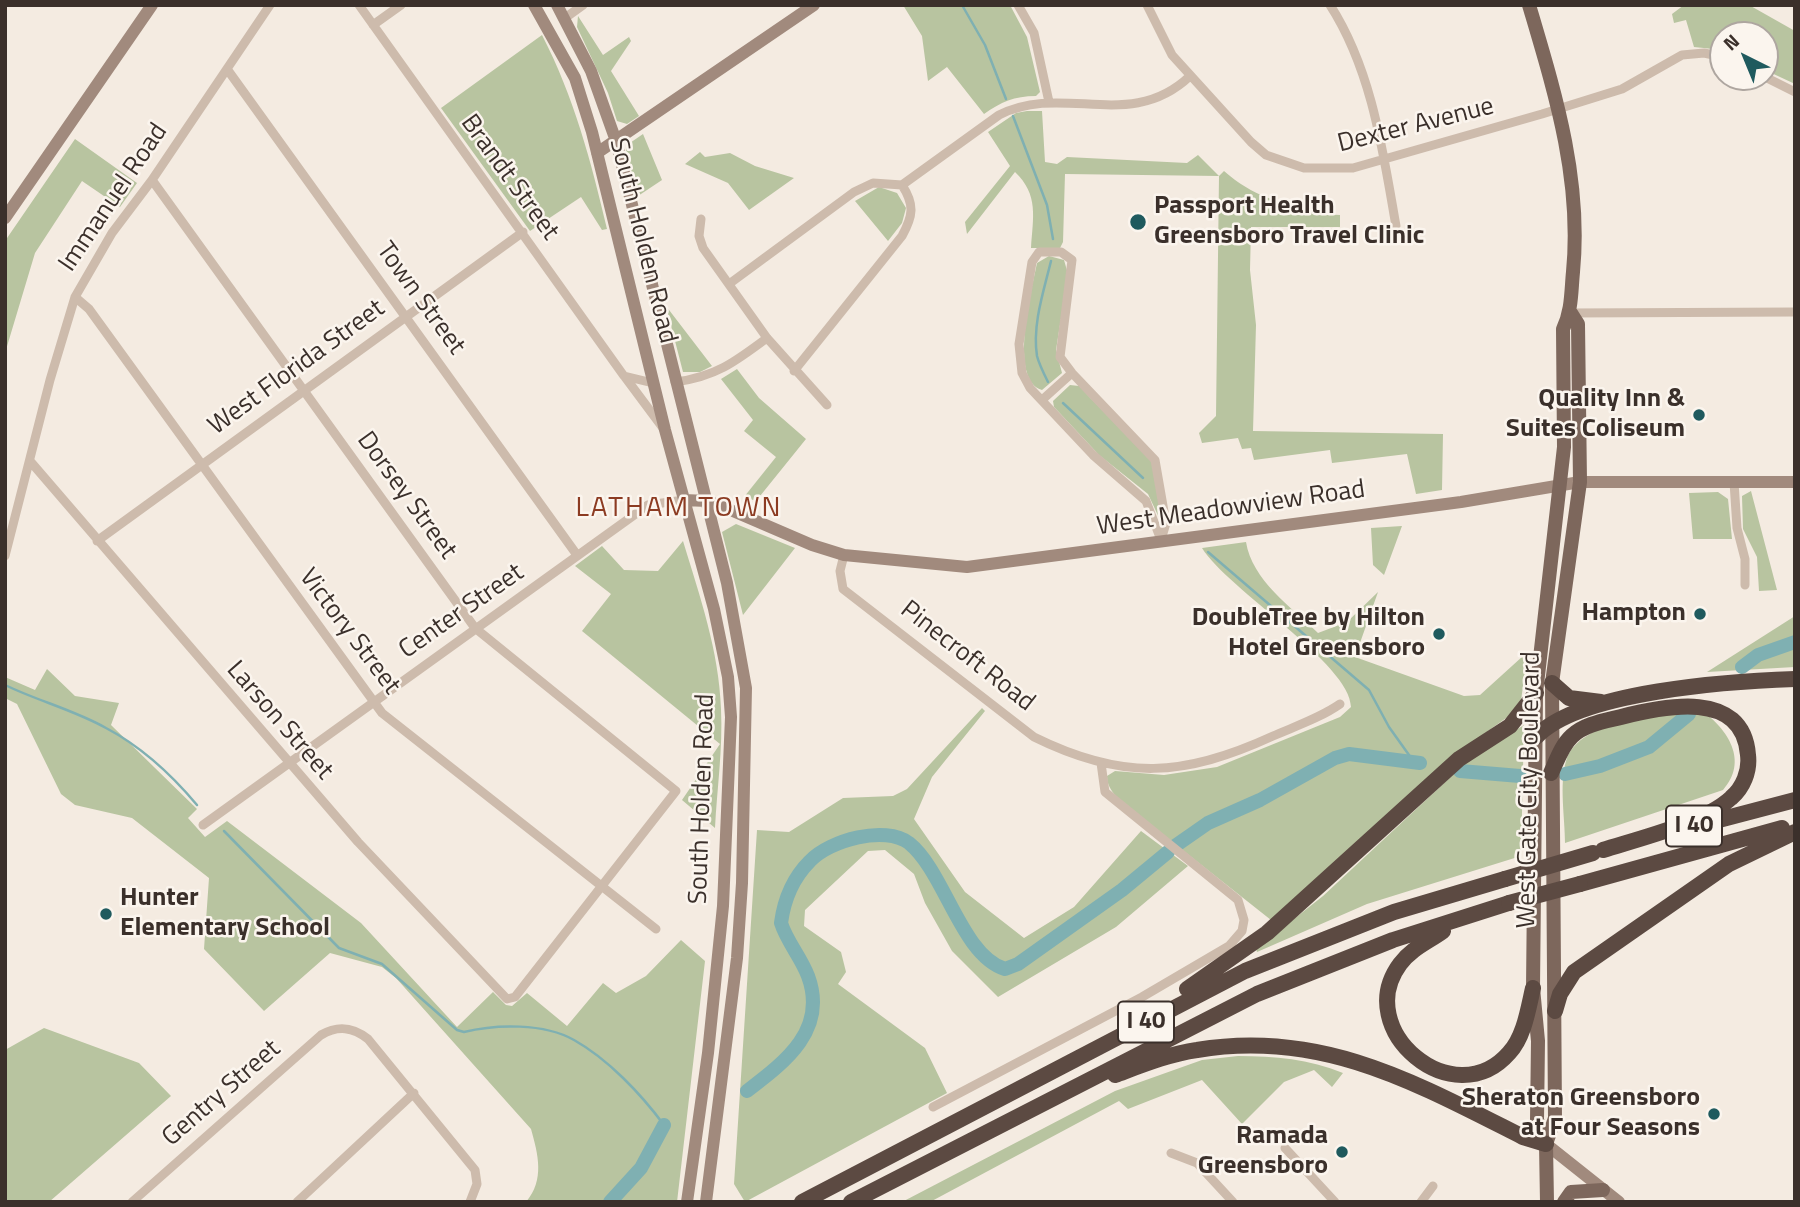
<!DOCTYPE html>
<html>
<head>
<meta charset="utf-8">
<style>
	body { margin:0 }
	#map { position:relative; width:1800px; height:1207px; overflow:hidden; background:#f4ebe1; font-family:"Titillium Web",sans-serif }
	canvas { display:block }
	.frame { position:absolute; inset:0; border:7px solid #3b302b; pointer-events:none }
	.north { position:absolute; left:1709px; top:21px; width:70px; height:70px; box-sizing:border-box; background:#fbf5ee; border:2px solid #aea6a0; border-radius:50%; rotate:317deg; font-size:19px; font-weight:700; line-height:28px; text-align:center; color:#3b302b }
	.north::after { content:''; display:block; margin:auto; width:24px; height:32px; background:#1f5a5e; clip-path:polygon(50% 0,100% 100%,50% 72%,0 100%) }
</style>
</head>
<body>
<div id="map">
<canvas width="1800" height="1207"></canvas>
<div class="frame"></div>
<div class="north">N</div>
</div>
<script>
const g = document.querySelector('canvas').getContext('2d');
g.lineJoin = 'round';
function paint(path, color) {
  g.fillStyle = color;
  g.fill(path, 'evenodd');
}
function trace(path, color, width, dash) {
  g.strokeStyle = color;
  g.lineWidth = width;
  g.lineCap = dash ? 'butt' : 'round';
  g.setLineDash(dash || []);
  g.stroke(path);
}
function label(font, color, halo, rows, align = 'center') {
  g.font = font + ' "Titillium Web",sans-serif';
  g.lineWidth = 5;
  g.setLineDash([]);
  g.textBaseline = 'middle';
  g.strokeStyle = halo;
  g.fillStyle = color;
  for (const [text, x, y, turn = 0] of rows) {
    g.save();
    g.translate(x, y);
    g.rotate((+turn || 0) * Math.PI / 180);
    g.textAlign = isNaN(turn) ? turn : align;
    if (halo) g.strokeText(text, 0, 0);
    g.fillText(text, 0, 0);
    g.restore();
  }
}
paint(new Path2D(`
	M903,5H1010L1027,37L1040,92L1036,96C1014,96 1001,102 984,114L947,67L928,81L922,36Z
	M1684,5H1749L1795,31V84L1765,70V35H1723V50L1694,47L1686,20L1674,23L1672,14Z
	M578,16L603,55L629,37L631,41L611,71L639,116L627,124L617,121L608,93L577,27Z
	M542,35C574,97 591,161 607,229L602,230L581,197L530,231L441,108Z
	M1027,111H1042L1045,162L1057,164L1067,157L1187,163L1198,155L1219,176L1224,171C1253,196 1279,205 1317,205L1318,214L1340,215V227H1251L1250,270L1256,325L1253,431L1443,434L1442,490L1416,494L1407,454L1332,463L1330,450L1254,460L1251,448L1242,449L1238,438L1202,443L1199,433L1216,416L1219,176L1065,174L1063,242L1060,248H1031C1033,217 1039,195 1015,172L967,234L965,222L1010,166L988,132L1016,113Z
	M643,134L662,180L638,196L626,150L627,145Z
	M75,139L137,183L120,207L82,181L35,253L5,353V241Z
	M700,152L705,157L730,153L755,166L794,178L749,210L728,183L685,164Z
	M879,187L897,193L906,208L902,223L888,241L855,201Z
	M1049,256L1064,260L1068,274L1056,350L1062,373L1042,390C1008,380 1032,288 1037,263Z
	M666,306L712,366L700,372H683Z
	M737,369L759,398L806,439L756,501L744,497L776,457L744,431L753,420L721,379Z
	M1070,385L1079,386L1152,462L1162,524L1148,494L1099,455L1054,407L1053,401Z
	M1751,491L1777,590L1759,591L1757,557L1743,529L1742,496Z
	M1718,492L1728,499L1732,539H1693L1689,493Z
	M736,524L795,548L743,615L722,532Z
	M1402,526L1384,575L1373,565L1371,528Z
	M683,541C700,597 719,651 721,709C723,748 717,789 715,828L682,800L720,744L582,631L611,594L575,566L602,546L624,570L658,571Z
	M1246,542C1252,580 1291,607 1318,633L1347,622L1378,592L1355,657L1464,696L1480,695L1523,656L1527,657L1520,708L1445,762L1271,920L1128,807C1118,798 1107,790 1107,776L1115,771L1164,775L1217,767L1340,717L1351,707C1351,664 1227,589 1202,548Z
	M1795,616V667L1707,672Z
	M47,669L75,696L119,703L111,725L197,809L188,818L205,837L227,821L361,923L457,1027L493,992L506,1005L512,1006L527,993L567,1026L603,983L616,993L646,976L681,940L705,961L677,1202H526C545,1180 538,1154 531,1129L396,978L382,967L330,953L264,1011L204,949L209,878L132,818L75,805L61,794L17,704L5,698V677L35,690Z
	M982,708L985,711L932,777L914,819L965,892L1024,938L1074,907L1141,831L1188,866L1116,927L998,997L952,951L925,903L914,874L885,850L868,851L805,910L804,926L841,952L846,972L838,984L925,1048L947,1093L745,1202L734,1184L757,830L789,832L843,798L893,796L907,789Z
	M1701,710C1728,729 1749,761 1723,790L1565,843C1565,818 1559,785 1566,761C1578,719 1664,714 1701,710Z
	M1524,725L1521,856L1367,904L1257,952L1256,949L1323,896L1471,758Z
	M44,1028L139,1063L171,1096L49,1202H5V1050Z
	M1238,1056C1275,1056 1309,1059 1343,1073L1332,1087L1314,1070L1284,1082L1242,1124L1202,1080L1128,1109L1119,1101L930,1202H902L1115,1091L1202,1060Z`), '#b8c4a0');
trace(new Path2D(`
	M962,5L985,45L1006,99
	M1013,116L1047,205L1053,239
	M1048,382C1044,374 1039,364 1037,356C1032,325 1044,290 1051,261
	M1063,403L1143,478
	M1208,552L1369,690L1389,727L1414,762
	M5,685C38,701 74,710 106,728C142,747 171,774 197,805
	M224,831L339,948L382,964L457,1030L464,1032C496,1024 544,1023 574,1040C608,1059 641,1094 664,1125`), '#7fb0b2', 2.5);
trace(new Path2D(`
	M1742,667L1758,655L1795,642
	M1460,771L1520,776
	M1565,774L1600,766L1649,747L1689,714
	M1175,846L1208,823L1260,800L1335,758L1349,754L1420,763
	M747,1091C785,1062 828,1030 808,976C801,957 787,942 781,923C784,900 793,878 810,861C830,840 885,825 909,843C945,872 961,955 1005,969L1018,964L1122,890L1168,852
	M610,1202L641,1168L664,1125`), '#7fb0b2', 14);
trace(new Path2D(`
	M359,5L624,376L653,383
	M1018,5L1034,33L1049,102
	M1147,5L1172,55L1251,142L1266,155L1304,168H1353L1542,114L1622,89L1682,55L1704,53L1723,57
	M1330,5C1372,70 1383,152 1396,226
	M565,18L583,5
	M373,25L401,5
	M227,69L577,555
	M1765,77L1795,92
	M902,185L999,115C1064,82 1130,133 1190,76
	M701,219L699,236L703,248L767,338L827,405
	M1039,252H1061L1072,260L1060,357L1072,373L1155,460L1166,523L1161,540L1146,501L1093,455L1030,388L1022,373L1019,344L1032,262Z
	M729,284L854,192L873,183L902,185
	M75,297L89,309L382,713L656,929
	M1571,313L1795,312
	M794,371L902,236C913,216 915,205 902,185
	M625,377L663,428
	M675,382C715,377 735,362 767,338
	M1042,400L1072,373
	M30,461L358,842L507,999L515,997L676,791L475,628L152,180
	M1734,482L1737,528L1745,559V585
	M97,541L523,232
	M844,555L840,571L843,589L1034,737C1123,781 1184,777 1273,736C1296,726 1320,718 1340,704
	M5,556L50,380L75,297L112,233L152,180L270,5
	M203,825L648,505L684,500
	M933,1107L1142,997L1229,946L1242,931L1244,920L1238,900L1105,792L1101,763
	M1285,1148L1335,1202
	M1171,1153L1197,1163L1233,1202
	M132,1202L321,1035C338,1025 353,1027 368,1039L475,1170L477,1184L470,1202
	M297,1202L414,1093
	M1421,1202L1433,1186`), '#cdbbac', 9);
trace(new Path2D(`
	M534,5L575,78L592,132L665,430L714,609L728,677L731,717L723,906L708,1053L687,1202
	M557,5L591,71L616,141L727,583L746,688L742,883L737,958L706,1202
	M597,153L814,5
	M5,218L152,5
	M684,500L707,501L726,508L812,545L844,555L967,567L1461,502L1580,482H1795
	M1546,1144L1619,1202`), '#a18a7d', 12);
trace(new Path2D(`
	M1529,5C1555,93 1582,179 1573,272C1571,292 1572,310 1563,329L1564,447L1536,693L1533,988L1538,1041L1537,1120L1546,1144L1547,1202
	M1546,1144L1555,1118L1552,683L1580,482L1578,324L1571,313
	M1564,1202L1571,1192L1603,1190`), '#7d675c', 14);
trace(new Path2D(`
	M1552,683L1569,698L1601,702
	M1536,737C1578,691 1733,681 1795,679
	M1551,773C1557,760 1562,745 1572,736C1585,724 1605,721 1621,717C1664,706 1743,689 1748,755C1750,771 1743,788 1731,798C1704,823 1638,839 1603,850
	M1696,826L1795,800
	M1580,884L1782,828
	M1443,931C1428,942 1412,948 1400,964C1351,1030 1454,1116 1509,1053C1524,1037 1528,1010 1533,988
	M1187,989L1267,933L1459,759L1510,726L1536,693
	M1555,1011L1560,994L1574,972L1729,864L1795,832
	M1115,1075C1142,1065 1169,1054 1197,1050C1321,1029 1416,1083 1523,1137L1546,1144
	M802,1202L1245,971L1394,912L1505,879
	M851,1202L1257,994L1393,940L1509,903`), '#5c4a42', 16);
trace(new Path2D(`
	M1505,879L1593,853
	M1509,903L1580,884`), '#5c4a42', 16);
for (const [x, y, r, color] of [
	[1138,222,9,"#1f5a5e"],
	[1699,415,7,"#1f5a5e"],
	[1700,614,7,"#1f5a5e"],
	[1439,634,7,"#1f5a5e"],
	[106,914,7,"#1f5a5e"],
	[1714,1114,7,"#1f5a5e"],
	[1342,1152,7,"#1f5a5e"]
]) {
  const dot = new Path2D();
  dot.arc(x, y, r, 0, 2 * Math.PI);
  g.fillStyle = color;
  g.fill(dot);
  trace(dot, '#fbf5ee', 2.5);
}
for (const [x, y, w] of [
	[1694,826,56],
	[1146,1022,56]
]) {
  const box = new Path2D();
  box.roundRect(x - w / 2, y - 20.5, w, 41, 5);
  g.fillStyle = '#fbf5ee';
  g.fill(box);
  trace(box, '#3b302b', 2);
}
label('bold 24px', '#3b302b', null, [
	["I 40",1694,826],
	["I 40",1146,1022]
]);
label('26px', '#3b302b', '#fbf5ee', [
	["Dexter Avenue",1416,126,-14],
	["Brandt Street",509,178,54],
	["Immanuel Road",114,198,-56],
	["South Holden Road",642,241,76],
	["Town Street",420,299,54],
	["West Florida Street",297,368,-36],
	["Dorsey Street",406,496,54],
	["West Meadowview Road",1231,509,-8],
	["Center Street",462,612,-35],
	["Victory Street",349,632,53],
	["Pinecroft Road",967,657,38],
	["Larson Street",279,721,49],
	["West Gate City Boulevard",1530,790,-89],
	["South Holden Road",703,799,-88],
	["Gentry Street",222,1094,-41]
]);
label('bold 26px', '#3b302b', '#fbf5ee', [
	["Passport Health",1154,207,"left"],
	["Greensboro Travel Clinic",1154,237,"left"],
	["Quality Inn &",1685,400],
	["Suites Coliseum",1685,430],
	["Hampton",1686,614],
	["DoubleTree by Hilton",1425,619],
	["Hotel Greensboro",1425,649],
	["Hunter",120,899,"left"],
	["Elementary School",120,929,"left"],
	["Sheraton Greensboro",1700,1099],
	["at Four Seasons",1700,1129],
	["Ramada",1328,1137],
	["Greensboro",1328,1167]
], 'right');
g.letterSpacing = '2px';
label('28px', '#8c3b22', '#fbf5ee', [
	["LATHAM TOWN",679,509]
]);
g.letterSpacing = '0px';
</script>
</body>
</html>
